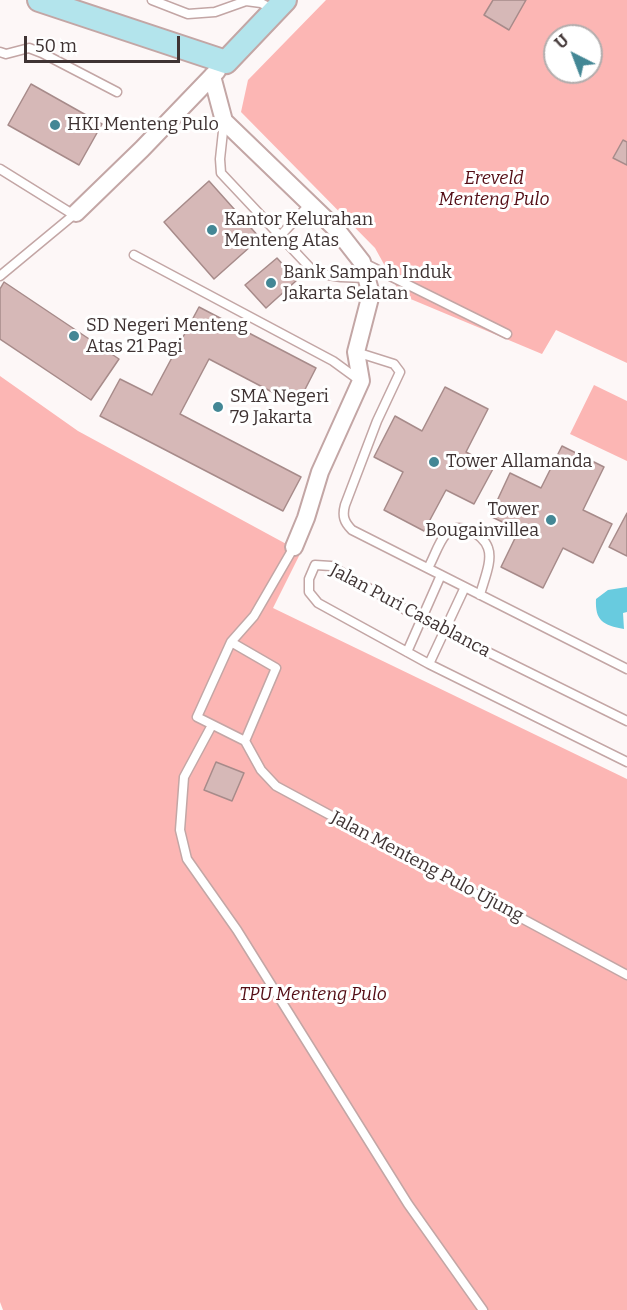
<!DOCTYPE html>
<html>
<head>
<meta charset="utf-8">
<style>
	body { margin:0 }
	#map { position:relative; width:627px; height:1310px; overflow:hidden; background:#fdf7f7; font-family:Bitter,serif }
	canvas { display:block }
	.north { position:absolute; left:543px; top:24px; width:60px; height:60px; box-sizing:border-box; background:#fff; border:2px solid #b2adad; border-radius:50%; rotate:318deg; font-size:16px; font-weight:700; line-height:24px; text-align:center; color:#3f3333 }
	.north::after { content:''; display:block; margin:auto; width:21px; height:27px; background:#438795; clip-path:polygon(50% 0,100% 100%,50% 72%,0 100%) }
	.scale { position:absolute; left:24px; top:36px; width:156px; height:27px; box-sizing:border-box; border:3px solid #3f3333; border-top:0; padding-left:8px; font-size:18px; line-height:21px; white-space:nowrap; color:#3f3333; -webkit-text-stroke:4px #fff; paint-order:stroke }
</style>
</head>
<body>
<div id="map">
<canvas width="627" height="1310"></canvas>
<div class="north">U</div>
<div class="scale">50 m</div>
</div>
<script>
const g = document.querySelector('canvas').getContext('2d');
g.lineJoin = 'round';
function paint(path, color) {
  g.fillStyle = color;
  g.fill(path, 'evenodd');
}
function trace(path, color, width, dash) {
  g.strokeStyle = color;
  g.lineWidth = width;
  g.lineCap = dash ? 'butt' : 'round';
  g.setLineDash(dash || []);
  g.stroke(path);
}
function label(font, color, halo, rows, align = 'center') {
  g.font = font + ' Bitter,serif';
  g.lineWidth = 6;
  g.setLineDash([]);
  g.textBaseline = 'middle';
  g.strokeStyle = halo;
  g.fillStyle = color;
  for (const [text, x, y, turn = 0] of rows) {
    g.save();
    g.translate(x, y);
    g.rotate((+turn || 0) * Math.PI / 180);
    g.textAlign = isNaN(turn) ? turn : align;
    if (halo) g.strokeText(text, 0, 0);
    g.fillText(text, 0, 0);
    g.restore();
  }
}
paint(new Path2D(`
	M326,0H627V363L556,330L542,354L401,295L375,248L241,112L248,80ZM555,36H591V72H555Z
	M0,376L78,431L301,552L273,608L627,779V1310H3L0,1302Z
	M594,385L627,401V461L570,434Z`), '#fcb6b4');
paint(new Path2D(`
	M627,587V612L623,613L624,629C603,625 595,621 596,599L608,590Z`), '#68cbdf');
const building = new Path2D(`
	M493,0H526L509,30L484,15Z
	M31,84L102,124L79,165L8,125Z
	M623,140L627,142V165L613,158Z
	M209,181L260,238L214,279L164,222Z
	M277,258L297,280L266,308L245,285Z
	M4,282L119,359L91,400L0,339V289Z
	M199,307L316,368L297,405L209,359L180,414L301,477L283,511L100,416L120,379L152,395Z
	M445,387L488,409L466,452L494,467L474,504L446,490L424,531L384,510L403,472L374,457L395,416L422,431Z
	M562,446L604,467L583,510L612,524L593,563L563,548L543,588L501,567L519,530L490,516L510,473L541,488Z
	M627,513V556L609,547Z
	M216,762L244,773L232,801L204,790Z`);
paint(building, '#d6b8b7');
trace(building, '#a78b8a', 1.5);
const lane = new Path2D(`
	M152,0L188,14L215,12L246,1L261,3L274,10
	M0,52L6,54L29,48L42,53L117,92
	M224,122L220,159L221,173L315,273L341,277L366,278
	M0,169L74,215
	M280,236L310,204
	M134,255L333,361L359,380
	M362,262L507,334
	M0,276L76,213
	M356,352L394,364L400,372L377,421L345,505C342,516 344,522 352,530L627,669
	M428,568C434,558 438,543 446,534C457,520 483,533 488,548C493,561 483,582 480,595
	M231,642L276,668L245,741L261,770L276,786L627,975
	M407,652L441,575
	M429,664L465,587
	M627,721L421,619L331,566L315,565L309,579V592L318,603L429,664L627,762
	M212,725L184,777L180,830L187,859L237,930L408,1204L483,1310
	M245,741L197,717L231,642L254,616L294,547`);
const street = new Path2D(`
	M212,76L224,121L337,230L362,262L371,294L356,352L361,381L320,472L306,518L294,547
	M76,213L142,149L217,71`);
const secondary = new Path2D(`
	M39,0L226,62L285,0`);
trace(lane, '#c3a6a5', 11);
trace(street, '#c3a6a5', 20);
trace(secondary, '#c3a6a5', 26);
trace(lane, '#fff', 8);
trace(street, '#fff', 16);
trace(secondary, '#b3e4ec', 22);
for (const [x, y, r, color] of [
	[55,125,6,"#438795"],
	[212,230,6,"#438795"],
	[271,283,6,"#438795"],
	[74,336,6,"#438795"],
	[218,407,6,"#438795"],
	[434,462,6,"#438795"],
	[551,520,6,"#438795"]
]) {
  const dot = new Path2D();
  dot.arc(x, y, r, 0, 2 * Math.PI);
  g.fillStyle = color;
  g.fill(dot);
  trace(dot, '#fff', 2);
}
label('18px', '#3f3333', '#fff', [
	["HKI Menteng Pulo",67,125],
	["Kantor Kelurahan",224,220],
	["Menteng Atas",224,241],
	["Bank Sampah Induk",283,273],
	["Jakarta Selatan",283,294],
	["SD Negeri Menteng",86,326],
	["Atas 21 Pagi",86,347],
	["SMA Negeri",230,397],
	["79 Jakarta",230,418],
	["Tower Allamanda",446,462],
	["Tower",539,510,"right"],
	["Bougainvillea",539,531,"right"]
], 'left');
label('italic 18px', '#540d15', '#fff', [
	["Ereveld",494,179],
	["Menteng Pulo",494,200],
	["TPU Menteng Pulo",313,995]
]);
label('18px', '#3f3333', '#fff', [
	["Jalan Puri Casablanca",410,611,28],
	["Jalan Menteng Pulo Ujung",427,867,28]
]);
</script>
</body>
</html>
